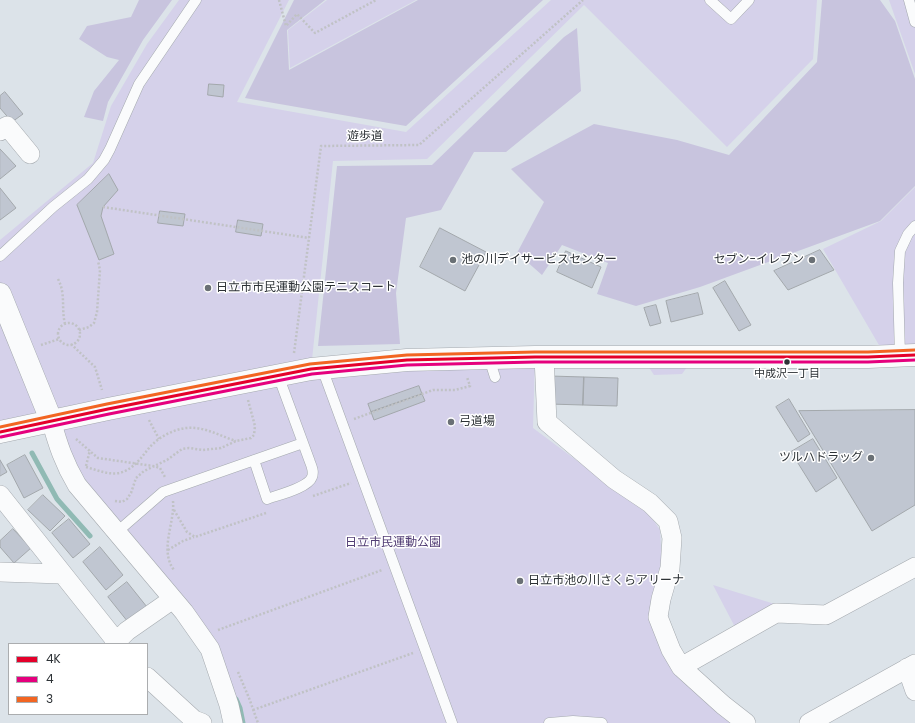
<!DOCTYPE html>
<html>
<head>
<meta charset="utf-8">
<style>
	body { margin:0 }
	#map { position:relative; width:915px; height:723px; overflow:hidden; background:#dce3e9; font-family:Poppins,sans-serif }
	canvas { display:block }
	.legend { position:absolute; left:8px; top:643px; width:140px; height:72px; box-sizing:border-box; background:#fff; border:1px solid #abadaf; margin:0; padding:5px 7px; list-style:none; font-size:12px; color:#2d3236 }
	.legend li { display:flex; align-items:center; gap:8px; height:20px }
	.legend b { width:20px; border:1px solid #abadaf }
</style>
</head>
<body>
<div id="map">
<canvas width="915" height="723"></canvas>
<ul class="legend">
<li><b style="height:5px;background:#e4002b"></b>4K</li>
<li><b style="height:5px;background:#e5007d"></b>4</li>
<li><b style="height:5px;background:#f26522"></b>3</li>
</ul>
</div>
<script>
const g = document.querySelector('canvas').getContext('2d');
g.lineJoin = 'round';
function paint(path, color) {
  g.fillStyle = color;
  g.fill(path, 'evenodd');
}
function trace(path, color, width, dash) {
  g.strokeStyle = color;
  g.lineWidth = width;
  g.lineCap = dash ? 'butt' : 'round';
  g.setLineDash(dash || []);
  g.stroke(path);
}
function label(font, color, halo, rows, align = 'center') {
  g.font = font + ' Poppins,"Noto Sans JP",sans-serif';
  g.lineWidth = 3;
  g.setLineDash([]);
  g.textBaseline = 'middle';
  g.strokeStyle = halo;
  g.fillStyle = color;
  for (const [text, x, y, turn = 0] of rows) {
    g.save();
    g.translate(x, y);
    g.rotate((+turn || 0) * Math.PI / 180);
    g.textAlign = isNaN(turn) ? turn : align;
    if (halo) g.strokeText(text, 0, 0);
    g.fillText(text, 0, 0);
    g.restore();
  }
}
paint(new Path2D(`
	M179,0H289L237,102L406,132L551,0H817L813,59L727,147L584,5L427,159L333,161L311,369L535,357L533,428L650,515L660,530L662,566L650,618L732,723H233L210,649L77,485L51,421L0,432V240L93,163L111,106L147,44Z
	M327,0H416L290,68L288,30Z
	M889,0H915V74Z
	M915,187V352H883L823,249L881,221Z
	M646,363H690L682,374L654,375Z
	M713,585L778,605L736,629Z`), '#d5d1ea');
paint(new Path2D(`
	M139,0H172L143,40L108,102L103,121L84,117L94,91L119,60L107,57L79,39L87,26L131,17Z
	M294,0H325L287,30L289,70L418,0H543L406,126L245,98Z
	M822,0H880L895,21L915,79V186L880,221L700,287L636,306L597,294L608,263L562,245L542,275L517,253L544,202L511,169L594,124L677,140L729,155L817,62Z
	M577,28L581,91L506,152H474L441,210L406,218L396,293L400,344L318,346L337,166L432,165L564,37Z`), '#c8c4de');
trace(new Path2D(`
	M32,453L57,499L90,536
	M236,699L240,708L243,723`), '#90bab4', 5);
const building = new Path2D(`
	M209,84L224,85L223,97L208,95Z
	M5,92L23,114L12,122L0,108V96Z
	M0,149L16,166L0,179Z
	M109,174L118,190L103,207L101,216L114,254L99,260L77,205Z
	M0,188L16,208L0,220Z
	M160,211L185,214L183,226L158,223Z
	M238,220L263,224L261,236L236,232Z
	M440,228L486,252L465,291L420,267Z
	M820,250L834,270L788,290L774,271Z
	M566,251L601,267L592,288L557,272Z
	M725,281L751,325L739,331L713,288Z
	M698,293L703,314L671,322L666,301Z
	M656,305L661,323L650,326L644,308Z
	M550,376L584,377L583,405L549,404Z
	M584,377L618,378L617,406L583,405Z
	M419,386L422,394L371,412L368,404Z
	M422,394L425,401L374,420L371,412Z
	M789,399L810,434L798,442L776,407Z
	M915,410V505L872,531L799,411Z
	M813,439L837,478L816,492L791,452Z
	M25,455L43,488L24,498L7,465Z
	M0,460L7,472L0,476Z
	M43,495L65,516L50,531L28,510Z
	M69,519L90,544L73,558L52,533Z
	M13,529L31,548L14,563L0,547V541Z
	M100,547L123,575L106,590L83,562Z
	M127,582L147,607L128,622L108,597Z`);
paint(building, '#c0c6d1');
trace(building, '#a3a8ac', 1);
const service = new Path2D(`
	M710,0L731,19L749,0
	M909,0L915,22
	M0,256L53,207L88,179L104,160L110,149L139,84L196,0
	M900,356L898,283L900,251L908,234L915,226
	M489,358L495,377
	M322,368L452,723
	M254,460L267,499C278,495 308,488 312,477C314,472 312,467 310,462L278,375
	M117,532L163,492L303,443
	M549,723L573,721L602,723`);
const minor = new Path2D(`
	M0,131L7,126L30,154
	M544,357L547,422L614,479L650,503L668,521L672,538L670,568L661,599L658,617L671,650L681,667L723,705L746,723
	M51,420C58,445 64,463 77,485L184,612L210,649L229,705L233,723
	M0,495L116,641
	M0,572L62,574
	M114,644L127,631L173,599
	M681,667L776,613L826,615L915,567
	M907,668L915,691
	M147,677L194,720L202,723
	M809,723L915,664`);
const tertiary = new Path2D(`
	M0,294L51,420
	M0,432L108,409L311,369L407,360L535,357H868L915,355`);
trace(service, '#a4a9ae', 11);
trace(minor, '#a4a9ae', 20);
trace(tertiary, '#a4a9ae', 23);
trace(new Path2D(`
	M279,0L286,26L297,14L315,33L376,0
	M103,207L309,238
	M58,279C66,294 61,308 65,324
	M58 334a11 11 0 1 1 22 0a11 11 0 1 1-22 0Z
	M79,330L89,327L94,323L97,312L100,270L98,261
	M71,344L95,367L102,390
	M41,345L59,339
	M294,353L321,146L419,145L583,0
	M354,419L433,390H455L470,386L467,377
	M149,420L159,439
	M76,439L98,458L153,466L160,468L165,477
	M86,466L90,450
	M86,467C97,470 108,475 119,473C133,470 141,458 149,448C159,436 179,426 195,428C209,429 223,437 236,441
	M313,496L351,483
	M115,501L122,502L127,499L131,493L136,478L144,471L167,460L182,449L189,448L203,450L221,448L236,441L251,438L254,435L255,426L248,400
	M173,501C175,523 159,550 174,570
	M174,510L187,532L195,537L266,513
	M168,550L183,541L194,537
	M218,630L382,570
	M238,672L249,698L258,723
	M253,710L413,653`), '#c0c2c5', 2.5, [2, 2]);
trace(service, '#fafbfc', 10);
trace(minor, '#fafbfc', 19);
trace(tertiary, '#fafbfc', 22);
trace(new Path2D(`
	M0,432L108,409L311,369L407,360L535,357H868L915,355`), '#e4002b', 3);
trace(new Path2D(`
	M1,437L109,414L312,374L407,365L535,362H868L915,360`), '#e5007d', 3);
trace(new Path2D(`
	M0,427L107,404L310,364L407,355L535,352H868L915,350`), '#f26522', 3);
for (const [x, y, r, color] of [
	[453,260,4,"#6a7075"],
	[812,260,4,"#6a7075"],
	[208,288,4,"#6a7075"],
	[787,362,3.5,"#2d3236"],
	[451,422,4,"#6a7075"],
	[871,458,4,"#6a7075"],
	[520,581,4,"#6a7075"]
]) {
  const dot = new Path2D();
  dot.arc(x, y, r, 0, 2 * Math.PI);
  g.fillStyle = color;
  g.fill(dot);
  trace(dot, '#fff', 1.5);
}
label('11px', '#2d3236', '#fff', [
	["中成沢一丁目",787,374]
]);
label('12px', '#2d3236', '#fff', [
	["遊歩道",365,137]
]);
label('12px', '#2d3236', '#fff', [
	["池の川デイサービスセンター",461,260],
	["セブン-イレブン",804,260,"right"],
	["日立市市民運動公園テニスコート",216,288],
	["弓道場",459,422],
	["ツルハドラッグ",863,458,"right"],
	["日立市池の川さくらアリーナ",528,581]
], 'left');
label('12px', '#513d74', '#fff', [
	["日立市民運動公園",393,543]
]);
</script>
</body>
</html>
